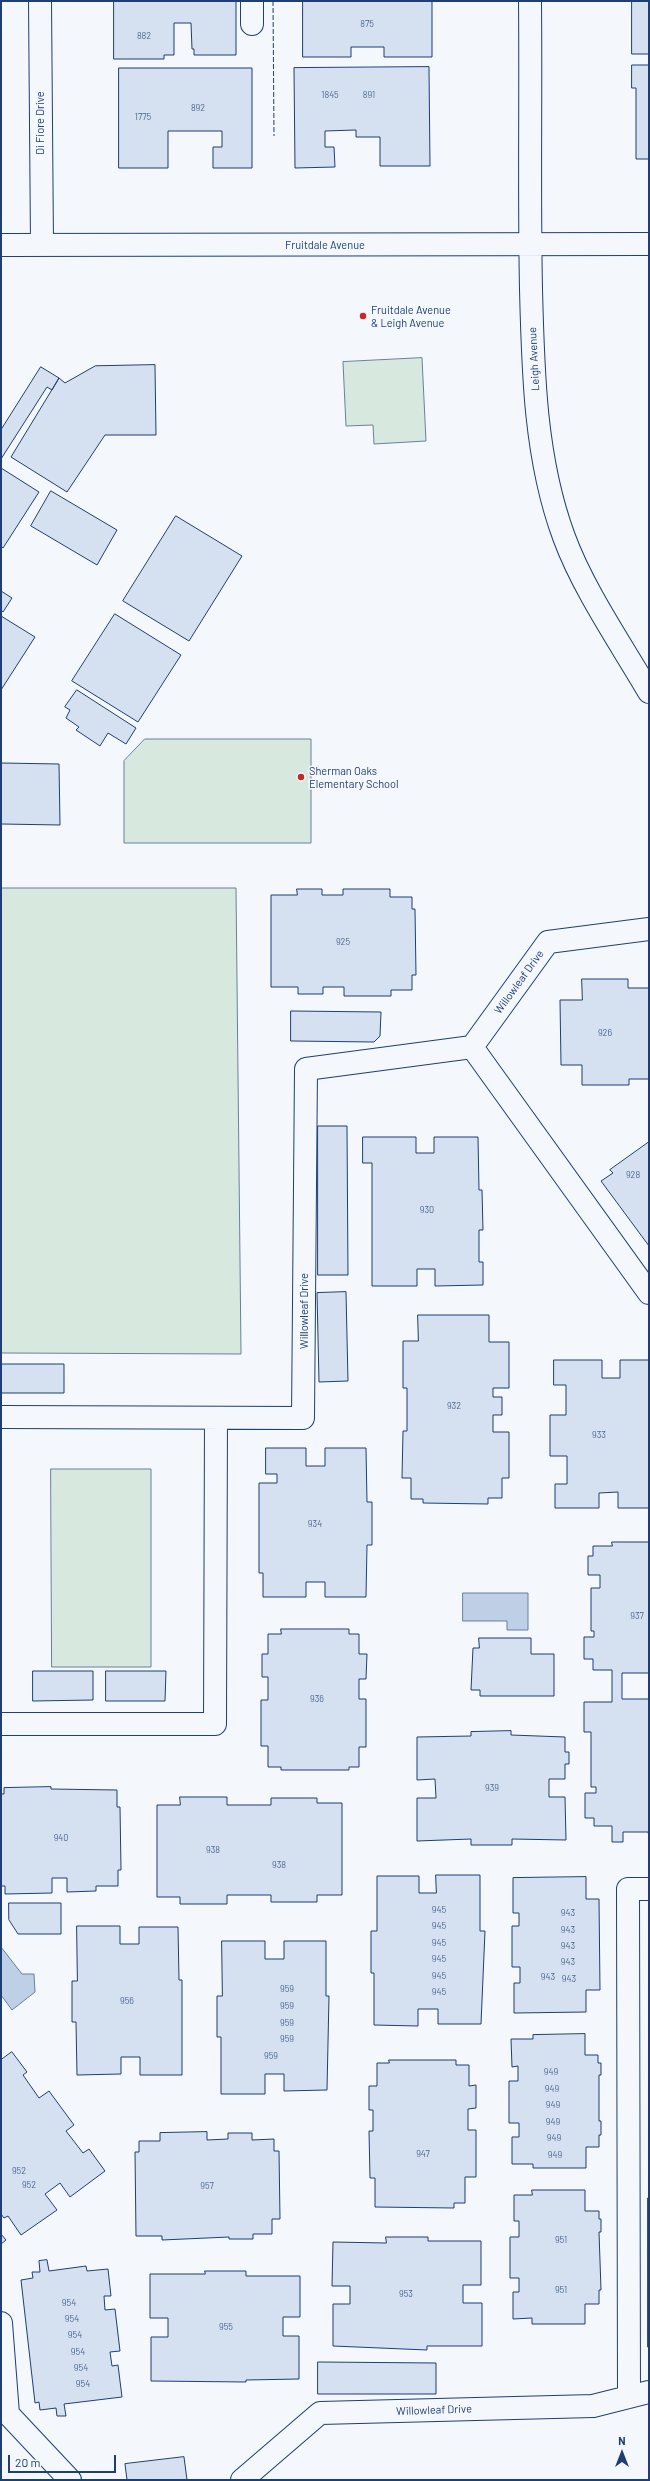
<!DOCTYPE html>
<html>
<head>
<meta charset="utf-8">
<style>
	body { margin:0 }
	#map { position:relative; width:650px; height:2481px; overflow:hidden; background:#f4f7fb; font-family:Barlow,sans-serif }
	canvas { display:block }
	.frame { position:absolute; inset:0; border:2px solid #1d3f73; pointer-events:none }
	.north { position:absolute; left:602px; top:2433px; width:40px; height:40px; -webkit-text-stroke:3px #f4f7fb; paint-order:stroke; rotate:0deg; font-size:11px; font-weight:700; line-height:16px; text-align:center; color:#1d3f73 }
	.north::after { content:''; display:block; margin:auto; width:14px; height:18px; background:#1d3f73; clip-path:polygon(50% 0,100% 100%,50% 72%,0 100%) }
	.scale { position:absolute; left:8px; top:2455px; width:108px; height:18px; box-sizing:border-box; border:2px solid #1d3f73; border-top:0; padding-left:5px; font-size:12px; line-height:14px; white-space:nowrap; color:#1d3f73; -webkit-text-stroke:3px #f4f7fb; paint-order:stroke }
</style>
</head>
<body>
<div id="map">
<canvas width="650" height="2481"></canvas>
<div class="frame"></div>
<div class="north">N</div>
<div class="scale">20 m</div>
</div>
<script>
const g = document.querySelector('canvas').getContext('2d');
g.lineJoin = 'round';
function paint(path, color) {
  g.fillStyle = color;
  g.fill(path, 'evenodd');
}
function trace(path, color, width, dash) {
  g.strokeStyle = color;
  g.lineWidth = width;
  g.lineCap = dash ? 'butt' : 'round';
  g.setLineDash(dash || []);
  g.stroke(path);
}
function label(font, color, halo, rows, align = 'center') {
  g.font = font + ' Barlow,sans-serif';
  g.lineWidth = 3;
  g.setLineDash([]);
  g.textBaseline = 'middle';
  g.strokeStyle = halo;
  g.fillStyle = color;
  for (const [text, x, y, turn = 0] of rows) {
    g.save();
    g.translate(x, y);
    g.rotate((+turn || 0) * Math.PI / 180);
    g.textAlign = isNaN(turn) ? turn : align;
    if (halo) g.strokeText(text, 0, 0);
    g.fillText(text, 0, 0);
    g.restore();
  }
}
const green = new Path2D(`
	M422,358L426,441L374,444L373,425L346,426L343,362Z
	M145,739H311V843H124V761Z
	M1,888H236L241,1354L1,1353Z
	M51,1469H151V1667H52Z`);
paint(green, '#d7e8df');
trace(green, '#687fa3', 1);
const water = new Path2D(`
	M463,1593H528V1630H507V1621H463Z
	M1,1947L22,1974H34L35,1992L12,2010L1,1995Z`);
paint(water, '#bed0e5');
trace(water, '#687fa3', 1);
const building = new Path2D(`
	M114,1H236V55H194V49H192L191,23H174V55H164V59H114Z
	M303,1H432V57H384V47H351V57H303Z
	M632,1H649V54H632Z
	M632,65H649V159H636V88H632Z
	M429,67L430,166H380V137H356V130L325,131V147H334L335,167L295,168L294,68Z
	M119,68H252V168H213V147H222V131H168V168H119Z
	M155,365L156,435H105L67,492L11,457L59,378L65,383L95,366Z
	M41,367L59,378L52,390L47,387L1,459V430Z
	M1,468L39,492L3,548L1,546Z
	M51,491L117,530L97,565L31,526Z
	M176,516L242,556L189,641L123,601Z
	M1,591L12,598L3,612L1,610Z
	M115,614L181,655L138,722L72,681Z
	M1,616L35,637L1,690Z
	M77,690L136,728L126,744L108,733L100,746L76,730L79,727L66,718L70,710L65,707Z
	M1,763L59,764L60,825L1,824Z
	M297,889H322V895H343V889H390V897H412V909H415L416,975H412V990H391V996H344V987H323V994H298V987H271V895H297Z
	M582,979H628V988H649V980V1079H629V1085H582V1065H561L560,1000H582Z
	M291,1011L381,1012L380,1036L374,1042L291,1041Z
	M318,1126H347L348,1275H318Z
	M363,1137H416V1153H434V1137H478L479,1190H482L483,1230H479V1262H483V1285L435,1286V1269H417V1286H372V1163H363Z
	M649,1142V1246L601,1181L613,1173L610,1170Z
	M346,1292L348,1381L319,1382L317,1293Z
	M418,1315H489V1342H509V1388H493V1397H502V1415H493V1432H509V1478H502V1498H488V1504L423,1503V1499H411V1478H402L403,1431H407V1388H403V1341H418Z
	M554,1360H602V1378H620V1360H649V1508H618V1492L599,1493V1508H555V1484H567V1456H550V1415H566V1385H554Z
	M1,1364H64V1393H1Z
	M266,1448H306V1466H325V1448H366L367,1502H372V1545H367L366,1597H325V1582H306V1597H263V1573H259V1483H277V1474H266Z
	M612,1542H649V1673H622V1699H649V1836L648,1832H623V1842H612V1826H594V1818H585V1793H596V1787H591V1732H584V1702H612V1670H593V1659H584V1637H594V1631H591V1588H600V1575H588V1556H593V1546H612Z
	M281,1629H349V1634H359V1654H367L366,1679H359V1699H366V1747H359V1767H349V1770H281V1767H268V1746H261V1700H268V1677H262V1654H268V1634H281Z
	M479,1638H531V1654H554V1696H480V1690H471L473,1648H479Z
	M33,1671H93V1700L33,1701Z
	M106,1671H166L165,1701H106Z
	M511,1731V1735L565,1737V1752H569V1764H565V1779H549V1797H565L566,1840L512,1839V1845H471V1839L417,1841V1798H436L435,1779L417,1780V1737L471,1736V1732Z
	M51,1787V1789L117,1790V1807H120L121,1870H118V1886H96V1891L67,1892V1878H52V1893L5,1894V1886H1V1794H4V1788Z
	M180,1797H227V1805H271V1798H317V1803H342V1895H317V1902H271V1895H227V1904H180V1897H157V1805H180Z
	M436,1875H480V1931H485L481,2024H438V2009H418V2026L374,2025V1973H371V1931H377V1876H419V1893H436Z
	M586,1877V1899H599L600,1990H586V2012L514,2013V1983H520V1967H512V1926H519V1913H513V1878Z
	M9,1903H61V1934H18L9,1920Z
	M77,1926H120V1944H139V1927H178L179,1980H182V2075H140V2057H121V2074L77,2075L76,2022H72V1981H77Z
	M222,1941H265V1959H284V1941H326V1996H329L327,2090L284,2091V2074H265V2094H221V2037H217V1996H222Z
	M585,2034V2055H598V2063H601V2075H599V2121H601V2135H599V2147H586V2168H533V2164H512V2137H519V2123H509V2081H518V2066L512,2067L511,2039H533V2035Z
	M12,2052L27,2072L23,2075L39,2098L49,2091L74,2125L66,2131L83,2153L89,2149L105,2171L70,2197L60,2183L45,2194L57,2210L21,2235L8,2216L4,2218L1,2214V2060Z
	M389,2060H456V2065H469V2086L476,2085V2108L468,2109V2130H476V2177H465V2203H454V2208L375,2207V2178H370L369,2131H373V2110H369V2086H377V2063H389Z
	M207,2132V2140L228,2139V2133H252V2140L274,2139V2151H279L280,2219H272V2234H253V2239H229V2237L162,2240V2236H136L135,2152H139V2141H160V2133Z
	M532,2190H585V2211H599V2219H601V2232H599L601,2290H599V2304H585V2324H532V2318L513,2319V2292H519V2278H510V2237H519V2221H514V2195H532Z
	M648,2198H649V2347H648Z
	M1,2234L6,2240L1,2244Z
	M386,2237H428V2241H481V2285H463V2303H482V2346H427V2350L333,2346V2304H350V2286H332L333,2242L386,2243Z
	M47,2260L49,2271L86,2266L87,2271L108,2269L111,2296H104L105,2310L115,2309L120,2351L110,2352L112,2366L118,2365L122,2397L64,2404L66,2416H57L56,2408L40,2410L39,2402L35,2403L21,2280L33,2278L32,2272H40L39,2261Z
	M205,2271H246V2276H300V2317H283V2336H299V2379L246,2380V2382L151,2381V2337H168V2318H150V2274H205Z
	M318,2362L436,2363V2394H318Z
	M184,2457L187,2480H127L125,2464Z`);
paint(building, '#d5e0f0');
trace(building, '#1d3f73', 1);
const minor = new Path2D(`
	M40,1L42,245
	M252,1V24
	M530,1C531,97 529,193 531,289C533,372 535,459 564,537C583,589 621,644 649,692
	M1,245L649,244
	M472,1047L649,1293
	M1,1417L303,1418L306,1069L472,1047L548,942L649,929
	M1,1724H215L216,1418
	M1,2323L8,2414L70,2480
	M629,2397L628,1889H649
	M242,2480L320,2413L593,2406L649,2392`);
trace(minor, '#1d3f73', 24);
trace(minor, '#f4f7fb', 22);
trace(new Path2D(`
	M273,1L274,136`), '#1d3f73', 1, [5, 2]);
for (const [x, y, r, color] of [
	[363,316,4,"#c62828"],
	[301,777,4,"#c62828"]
]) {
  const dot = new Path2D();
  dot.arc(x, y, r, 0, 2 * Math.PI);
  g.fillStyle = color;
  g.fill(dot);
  trace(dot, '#f4f7fb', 1.5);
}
label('9px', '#4b6792', null, [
	["875",367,24],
	["882",144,36],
	["1845",330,95],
	["891",369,95],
	["892",198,108],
	["1775",143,117],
	["925",343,942],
	["926",605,1033],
	["928",633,1175],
	["930",427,1210],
	["932",454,1406],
	["933",599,1435],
	["934",315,1524],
	["937",637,1616],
	["936",317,1699],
	["939",492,1788],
	["940",61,1838],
	["938",213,1850],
	["938",279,1865],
	["945",439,1910],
	["943",568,1913],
	["945",439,1926],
	["943",568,1930],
	["945",439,1943],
	["943",568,1946],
	["945",439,1959],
	["943",568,1962],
	["945",439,1976],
	["943",548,1977],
	["943",569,1979],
	["959",287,1989],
	["945",439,1992],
	["956",127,2001],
	["959",287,2006],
	["959",287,2023],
	["959",287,2039],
	["959",271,2056],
	["949",551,2072],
	["949",552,2089],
	["949",553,2105],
	["949",553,2122],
	["949",554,2138],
	["947",423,2154],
	["949",555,2155],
	["952",19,2171],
	["952",29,2185],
	["957",207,2186],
	["951",561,2240],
	["951",561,2290],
	["953",406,2294],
	["954",69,2303],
	["954",72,2319],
	["955",226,2327],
	["954",75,2335],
	["954",78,2352],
	["954",81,2368],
	["954",83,2384]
]);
label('11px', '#1d3f73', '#f4f7fb', [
	["Di Fiore Drive",40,123,-90],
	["Fruitdale Avenue",325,245],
	["Leigh Avenue",534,359,-93],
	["Willowleaf Drive",519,982,-54],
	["Willowleaf Drive",304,1311,-90],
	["Willowleaf Drive",434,2410,-2]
]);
label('11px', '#1d3f73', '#f4f7fb', [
	["Fruitdale Avenue",371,310],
	["& Leigh Avenue",371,323],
	["Sherman Oaks",309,771],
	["Elementary School",309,784]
], 'left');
</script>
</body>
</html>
